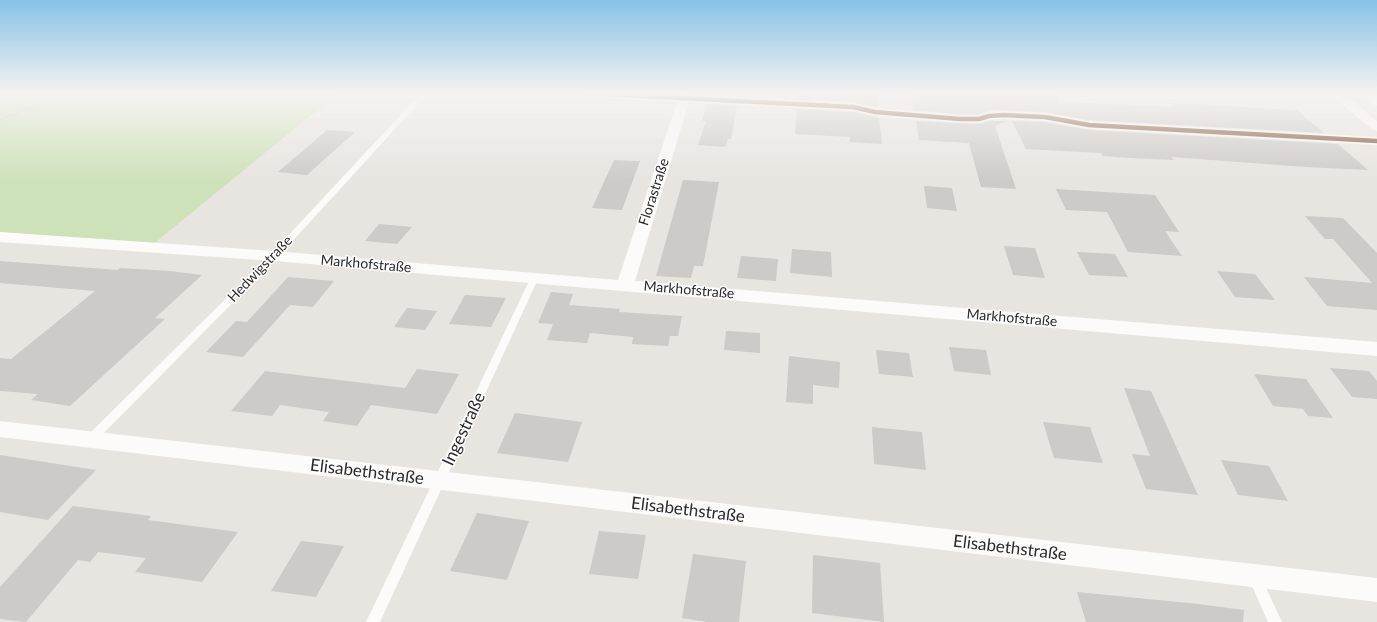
<!DOCTYPE html>
<html>
<head>
<meta charset="utf-8">
<style>
	body { margin:0 }
	canvas { display:block; background:#e8e4e0 }
</style>
</head>
<body>
<canvas width="1377" height="622"></canvas>
<script>
const g = document.querySelector('canvas').getContext('2d');
g.lineJoin = 'round';
function paint(path, color) {
  g.fillStyle = color;
  g.fill(path, 'evenodd');
}
function trace(path, color, width, dash) {
  g.strokeStyle = color;
  g.lineWidth = width;
  g.lineCap = dash ? 'butt' : 'round';
  g.setLineDash(dash || []);
  g.stroke(path);
}
function label(font, color, halo, rows, align = 'center') {
  g.font = font + ' Lato,sans-serif';
  g.lineWidth = 3;
  g.setLineDash([]);
  g.textBaseline = 'middle';
  g.strokeStyle = halo;
  g.fillStyle = color;
  for (const [text, x, y, turn = 0] of rows) {
    g.save();
    g.translate(x, y);
    g.rotate((+turn || 0) * Math.PI / 180);
    g.textAlign = isNaN(turn) ? turn : align;
    if (halo) g.strokeText(text, 0, 0);
    g.fillText(text, 0, 0);
    g.restore();
  }
}
paint(new Path2D(`
	M0,93H338L151,246L0,232Z`), '#cee2ba');
paint(new Path2D(`
	M798,93H876L878,107L853,102L798,99Z
	M911,93H1017L1056,95L1059,101L1123,105L1173,107L1171,103L1297,110L1324,133L1089,120L1045,112L1003,110H989L978,114H960L914,110Z
	M707,104L737,106L731,139H728L725,147L698,145L706,121H702Z
	M797,109L853,112L879,118L882,144L850,142V137L795,134Z
	M916,121L979,124L990,121H1007L995,126L1016,189L981,187L969,143L919,140Z
	M1012,121L1045,122L1089,130L1338,144L1368,170L1306,167L1171,157L1174,160L1130,158L1103,156L1101,153L1026,149Z
	M327,130L355,132L307,175L278,172Z
	M614,160L640,161L622,210L592,208Z
	M683,180L719,182L703,266H694L691,278L656,276Z
	M924,186L952,188L957,211L927,208Z
	M1056,189L1155,195L1179,232L1165,231L1182,256L1128,252L1107,212L1066,210Z
	M1305,216L1343,218L1377,253V310L1327,306L1304,277L1372,283L1333,239H1325Z
	M379,224L412,227L397,244L365,241Z
	M1004,246L1035,248L1045,278L1013,275Z
	M792,249L831,252L832,277L790,273Z
	M1077,252L1115,254L1128,277L1089,275Z
	M741,256L778,259L776,281L737,278Z
	M0,261L118,270L120,268L170,271L202,275L155,318L165,319L70,406L31,400L38,394L0,391V358L11,359L95,291L0,283Z
	M1217,271L1255,274L1275,300L1235,297Z
	M288,277L334,281L313,307L290,305L243,357L206,352L236,321L247,322Z
	M551,292L573,294L569,305L620,309L619,312L682,316L678,336H670L668,346L632,344L633,337L590,333L587,343L547,340L553,324L538,323Z
	M465,295L506,298L491,327L449,324Z
	M407,308L437,311L425,330L394,327Z
	M726,331L760,333V353L724,350Z
	M949,347L986,350L991,375L954,371Z
	M876,350L909,353L913,377L879,374Z
	M789,356L840,362L839,388L813,385V404L786,402Z
	M1330,368L1369,371L1377,381V399L1352,397Z
	M417,369L459,374L437,414L371,405L357,426L323,421L329,412L280,405L272,416L231,411L265,371L405,388Z
	M1254,374L1306,379L1333,418L1308,416L1303,409L1273,406Z
	M1124,388L1151,391L1198,495L1146,489L1132,454L1150,456Z
	M515,413L582,422L568,462L497,453Z
	M1043,422L1090,427L1103,463L1054,458Z
	M872,427L922,432L926,470L874,464Z
	M0,455L96,470L48,520L0,512Z
	M1221,460L1269,466L1288,501L1238,495Z
	M73,506L151,516L148,520L238,532L202,582L135,572L146,558L98,552L90,562L78,560L26,622L0,619V587Z
	M477,513L529,521L507,580L450,571Z
	M599,531L646,535L638,579L589,574Z
	M301,541L344,546L316,597L271,591Z
	M693,554L746,561L739,622H707L682,618Z
	M813,555L880,563L884,622L812,613Z
	M1077,592L1198,604L1244,610L1243,622H1086Z`), '#cdcac7');
trace(new Path2D(`
	M0,120L66,93`), '#c6c6c5', 2, [2, 1.5]);
paint(new Path2D(`
	M421,93H428L277,258L94,443L90,444L86,443L85,440L86,437L271,254Z
	M534,276L538,279L380,622H366L530,279Z
	M1254,571L1259,573L1282,622H1268L1248,577L1249,573Z`), '#fcfbfa');
paint(new Path2D(`
	M574,93H655L853,103L875,108L960,115H978L989,112L1003,111L1045,113L1089,121L1377,137V145L1089,129L1045,121L1003,119L990,120L979,123H960L875,116L853,111L689,102L635,281L1377,342V356L274,261L0,242V232L274,251L618,280L677,102L580,97Z
	M1329,93H1343L1377,121V131L1373,130Z
	M1359,93H1373L1377,96V106L1373,105Z
	M0,421L1377,578V602L0,437Z`), '#fcfbfa');
trace(new Path2D(`
	M586,93L853,107L875,112L960,119H979L989,116L1003,115L1045,117L1089,125L1377,141`), '#805233', 4.5);
const sky = g.createLinearGradient(0, 0, 0, 180);
sky.addColorStop(0, '#87c2e7');
sky.addColorStop(0.52, '#f5f3f1');
sky.addColorStop(1, '#f5f3f100');
g.fillStyle = sky;
g.fillRect(0, 0, 1377, 180);
label('14px', '#2a2a2a', '#fff', [
	["Florastraße",654,192,-72],
	["Markhofstraße",366,264,5],
	["Hedwigstraße",260,269,-46],
	["Markhofstraße",689,290,5],
	["Markhofstraße",1012,318,5]
]);
label('17px', '#2a2a2a', '#fff', [
	["Ingestraße",464,429,-65],
	["Elisabethstraße",367,472,7],
	["Elisabethstraße",688,510,7],
	["Elisabethstraße",1010,548,7]
]);
</script>
</body>
</html>
